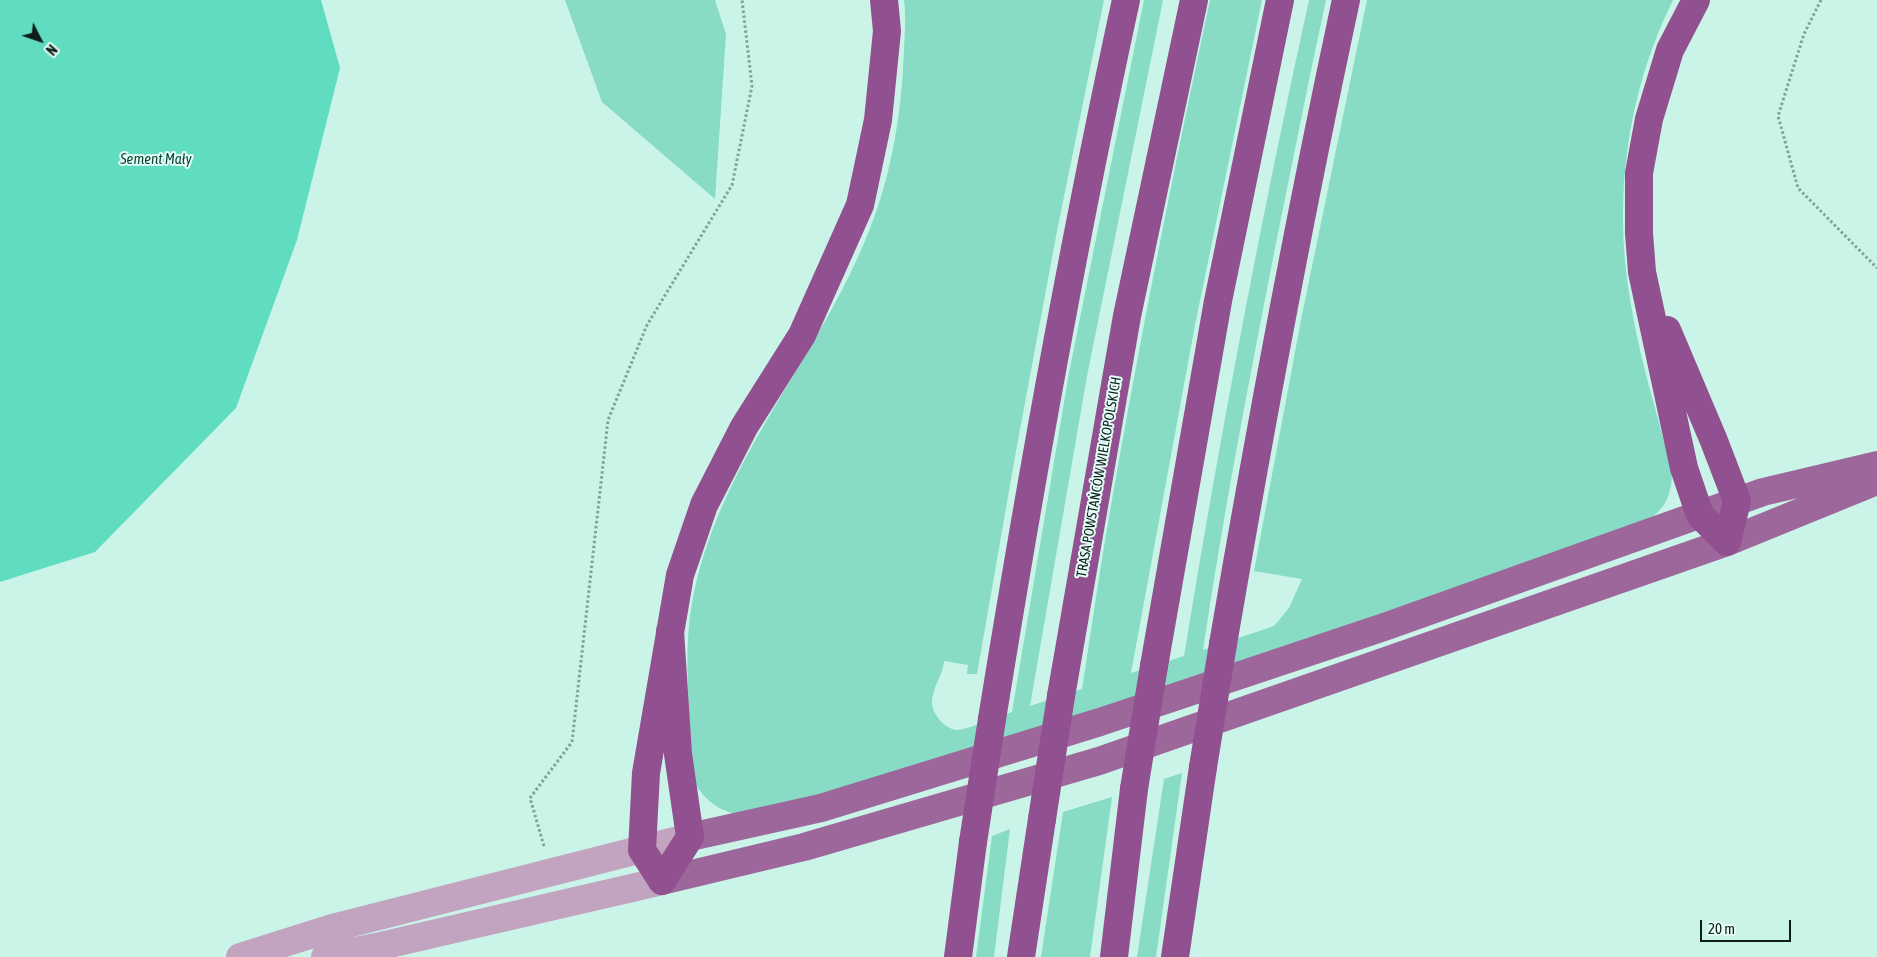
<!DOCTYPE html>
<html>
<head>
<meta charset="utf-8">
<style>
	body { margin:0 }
	#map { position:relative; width:1877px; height:957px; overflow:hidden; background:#caf4e8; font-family:"Asap Condensed",sans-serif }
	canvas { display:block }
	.north { position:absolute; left:15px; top:15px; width:50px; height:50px; -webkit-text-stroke:4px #e4fdf6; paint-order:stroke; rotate:131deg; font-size:14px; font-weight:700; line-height:20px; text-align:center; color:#0d1d19 }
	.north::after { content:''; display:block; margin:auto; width:18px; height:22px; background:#0d1d19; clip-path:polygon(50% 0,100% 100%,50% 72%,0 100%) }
	.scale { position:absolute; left:1700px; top:920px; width:91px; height:22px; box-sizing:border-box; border:2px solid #0d1d19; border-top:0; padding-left:6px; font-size:15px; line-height:18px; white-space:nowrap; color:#0d1d19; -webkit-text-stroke:4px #e4fdf6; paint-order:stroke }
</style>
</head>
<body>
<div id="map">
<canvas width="1877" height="957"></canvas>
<div class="north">N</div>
<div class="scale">20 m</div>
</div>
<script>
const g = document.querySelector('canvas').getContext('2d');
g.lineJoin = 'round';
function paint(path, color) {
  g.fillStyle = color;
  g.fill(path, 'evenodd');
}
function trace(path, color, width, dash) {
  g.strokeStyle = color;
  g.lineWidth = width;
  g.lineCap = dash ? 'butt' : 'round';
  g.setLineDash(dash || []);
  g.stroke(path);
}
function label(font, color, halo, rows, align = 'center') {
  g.font = font + ' "Asap Condensed",sans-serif';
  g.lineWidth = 4;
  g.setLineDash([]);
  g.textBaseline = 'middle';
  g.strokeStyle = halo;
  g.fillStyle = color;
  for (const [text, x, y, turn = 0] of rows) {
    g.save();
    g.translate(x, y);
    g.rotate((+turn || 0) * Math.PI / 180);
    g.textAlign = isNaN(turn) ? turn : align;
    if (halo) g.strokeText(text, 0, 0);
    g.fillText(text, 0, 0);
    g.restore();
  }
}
paint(new Path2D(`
	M565,0H715L726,34L715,199L602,102Z
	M904,0H1104L1057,231L1016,451L977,674H967L968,665L944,661C943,675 932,688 932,702C932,714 944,728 956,730C963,731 1002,716 1012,712L1069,373L1144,0H1163L1087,376L1030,706L1082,689C1091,632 1099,574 1109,517C1139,344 1173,172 1210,0H1262L1195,325L1131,673L1184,656C1220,436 1261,218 1309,0H1326C1308,82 1292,165 1275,248C1249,381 1223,515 1203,650L1274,626L1289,608L1302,579L1254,571L1302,315L1367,0H1673C1627,93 1613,197 1630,299C1639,358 1658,415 1672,473C1671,503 1661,513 1636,528L884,780L736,814C716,810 697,794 692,774C689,761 691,744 690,730C688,684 684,638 694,593C722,459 820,356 869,231C892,174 902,110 904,49C905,33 906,16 904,0Z
	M1182,773L1156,957H1137L1164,779Z
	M1112,797L1090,957H1041L1063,812Z
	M1010,829L994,957H976L992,836Z`), '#88dbc4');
paint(new Path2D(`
	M0,0H321L340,68L297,240L236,408L95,552L0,582Z`), '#60ddc0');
trace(new Path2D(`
	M1821,0L1804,34L1778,116L1798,188L1877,268
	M544,846L530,798L572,742L608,420L647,325L732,185L752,86L742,0`), '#81a198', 3, [2.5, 2.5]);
trace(new Path2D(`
	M240,957L332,928L690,837
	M325,957L381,946L662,881`), '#c2a3c0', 28);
trace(new Path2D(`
	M690,837L821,808L1100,722L1387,626L1763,492L1877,465
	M662,881L804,847L1099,761L1727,542L1877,481`), '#9e679c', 28);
trace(new Path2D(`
	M1696,0L1670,50L1649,119L1639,173V233L1642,272L1684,468L1700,515L1727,542
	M1667,330L1714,441L1737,501L1727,542
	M670,631L678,754L690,837L662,881L642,850L646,773L680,575L704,505L744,427L802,335L860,205L878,120L887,31L884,0
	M1223,644C1260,428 1300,214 1346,0
	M1154,666L1218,301L1280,0
	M1061,696L1127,316L1194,0
	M992,719C1031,478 1074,238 1126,0
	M958,957L973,842
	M1021,957L1042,819
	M1114,957L1134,789
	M1175,957L1203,767`), '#91508f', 28);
trace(new Path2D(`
	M1203,767L1223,644
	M1134,789L1154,666
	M1042,819L1061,696
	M973,842L992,719`), '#91508f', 28);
label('14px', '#0d1d19', '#e4fdf6', [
	["TRASA POWSTAŃCÓW WIELKOPOLSKICH",1099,477,-80]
]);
label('italic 15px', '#0c4539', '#e4fdf6', [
	["Sement Mały",156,159]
]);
</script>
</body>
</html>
